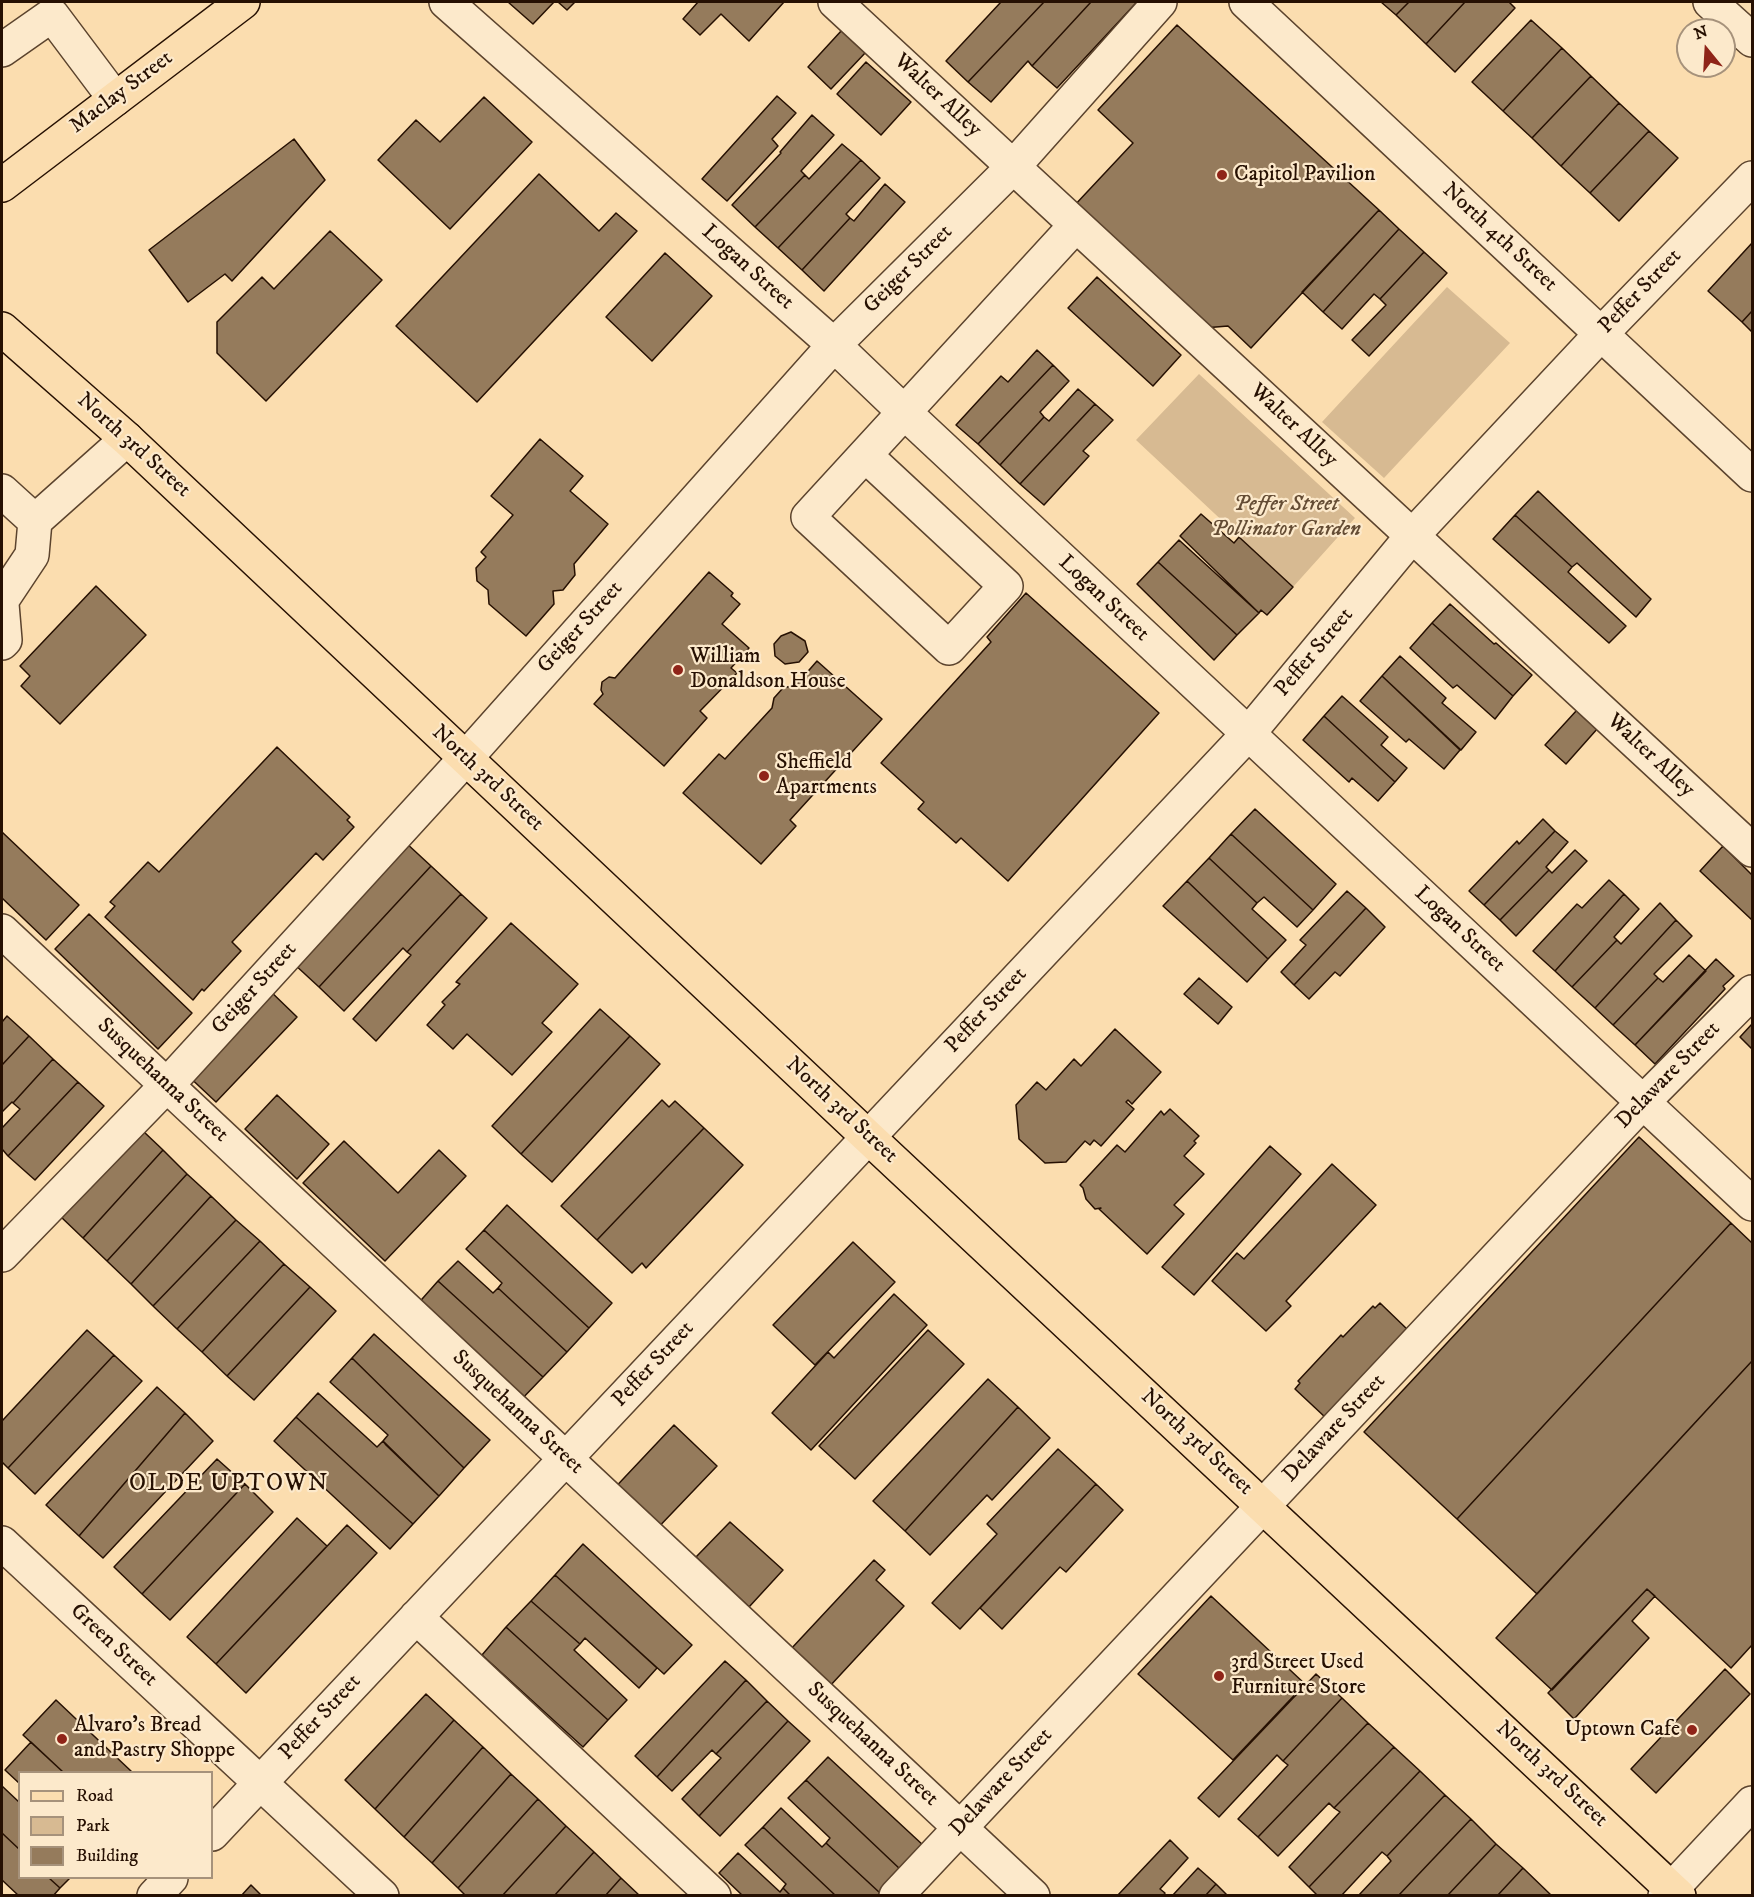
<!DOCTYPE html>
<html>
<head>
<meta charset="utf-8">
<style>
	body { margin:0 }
	#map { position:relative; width:1754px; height:1897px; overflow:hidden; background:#fbddaf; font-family:"IM FELL DW Pica",serif }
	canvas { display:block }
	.frame { position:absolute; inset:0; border:3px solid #261002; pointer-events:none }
	.legend { position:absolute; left:18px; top:1771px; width:195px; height:108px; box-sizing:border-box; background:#fce9cb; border:2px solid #a6927b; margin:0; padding:8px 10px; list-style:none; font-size:18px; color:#261002 }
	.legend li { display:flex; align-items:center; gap:12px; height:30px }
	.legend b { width:30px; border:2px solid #a6927b }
	.north { position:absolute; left:1676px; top:18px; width:60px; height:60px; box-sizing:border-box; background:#fce9cb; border:2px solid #a6927b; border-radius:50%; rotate:342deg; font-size:16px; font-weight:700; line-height:24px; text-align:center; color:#261002 }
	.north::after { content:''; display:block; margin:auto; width:21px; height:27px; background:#8f2418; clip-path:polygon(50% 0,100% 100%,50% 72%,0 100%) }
</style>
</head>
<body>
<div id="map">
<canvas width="1754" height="1897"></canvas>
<div class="frame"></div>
<ul class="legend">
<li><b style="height:8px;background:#fbddaf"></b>Road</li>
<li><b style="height:16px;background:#d7ba92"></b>Park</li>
<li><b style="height:16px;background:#957b5c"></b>Building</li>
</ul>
<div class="north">N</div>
</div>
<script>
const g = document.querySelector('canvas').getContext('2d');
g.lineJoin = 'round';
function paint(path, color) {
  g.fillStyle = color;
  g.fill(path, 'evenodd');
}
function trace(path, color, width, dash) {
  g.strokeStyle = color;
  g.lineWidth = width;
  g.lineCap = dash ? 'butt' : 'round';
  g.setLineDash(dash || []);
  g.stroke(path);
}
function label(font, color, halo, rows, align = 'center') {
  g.font = font + ' "IM FELL DW Pica",serif';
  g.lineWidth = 4.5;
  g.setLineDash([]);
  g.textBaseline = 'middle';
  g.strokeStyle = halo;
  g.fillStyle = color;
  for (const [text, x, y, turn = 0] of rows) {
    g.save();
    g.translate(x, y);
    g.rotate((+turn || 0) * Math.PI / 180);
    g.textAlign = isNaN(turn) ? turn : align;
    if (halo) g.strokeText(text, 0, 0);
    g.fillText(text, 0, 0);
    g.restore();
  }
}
paint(new Path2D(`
	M1447,287L1510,343L1384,478L1322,422Z
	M1199,374L1355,518L1293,587L1136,440Z`), '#d7ba92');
const building = new Path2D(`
	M508,2H554L533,24Z
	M558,2H575L567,10Z
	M698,2H784L749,41L721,14L700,35L683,19Z
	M1001,2H1044L968,82L946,61Z
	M1044,2H1091L1032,66L1028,61L991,102L968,82Z
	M1091,2H1137L1057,88L1032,66Z
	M1381,2H1409L1396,15Z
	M1409,2H1465L1426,44L1396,15Z
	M1465,2H1509L1515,8L1455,72L1426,44Z
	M1531,20L1562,48L1503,111L1472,82Z
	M1177,25L1379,210L1251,348L1228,326L1204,328L1073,207L1133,143L1098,110Z
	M842,30L866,52L831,89L808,67Z
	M1562,48L1591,76L1532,138L1503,111Z
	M866,62L911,102L881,135L837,94Z
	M1591,76L1619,103L1561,166L1532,138Z
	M777,96L796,113L772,139L778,146L727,201L702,179Z
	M484,97L532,142L450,229L378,160L416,120L440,142Z
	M1619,103L1649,131L1590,193L1561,166Z
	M812,115L834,135L801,171L805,175L755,227L732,205L781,153L780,152Z
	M1649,131L1678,158L1619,221L1590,193Z
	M294,139L325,180L232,281L225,274L188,302L149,250Z
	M842,144L861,160L778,248L755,227L805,175L809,179Z
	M861,160L880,178L846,214L850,218L802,270L778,248Z
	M539,174L599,231L616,213L637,231L477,402L396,326Z
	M885,184L905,202L824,291L802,270L850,218L854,221Z
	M1379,210L1399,229L1323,312L1302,292Z
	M1399,229L1424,252L1380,299L1374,294L1342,329L1323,312Z
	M330,231L382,280L266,401L217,353V322L262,277L274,289Z
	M1752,243V311L1742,322L1708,291Z
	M1424,252L1447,273L1369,356L1352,340L1386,305L1380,299Z
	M665,253L712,296L652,361L606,317Z
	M1097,277L1181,355L1153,386L1068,308Z
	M1752,311V332L1742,322Z
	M1037,350L1053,365L978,444L956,425L1001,376L1008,382Z
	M1053,365L1069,381L1040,412L1044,417L1000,465L978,444Z
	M1078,389L1095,404L1020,484L1000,465L1044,417L1049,421Z
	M1095,404L1113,420L1083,451L1089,456L1044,505L1020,484Z
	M540,439L583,476L570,491L608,524L574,564L575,575L563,590L553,591L554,604L526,636L489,604L488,590L477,581L476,568L486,557L481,552L513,515L491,496Z
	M1538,491L1651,599L1636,617L1577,563L1572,567L1515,515Z
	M1201,514L1234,543L1239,537L1293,587L1267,615L1261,610L1259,613L1180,536Z
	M1515,515L1572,567L1568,572L1626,626L1609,643L1493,539Z
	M1179,540L1259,613L1237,635L1158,562Z
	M1158,562L1237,635L1214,660L1137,584Z
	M709,572L733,593L731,596L740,604L722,624L749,648L731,668L737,673L700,711L707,718L664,766L594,704L603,694L601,690L602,682L609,677L615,678Z
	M96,586L146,635L60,724L21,686L30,676L20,666Z
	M1026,593L1159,713L1008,881L961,838L956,843L918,809L924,802L881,763L991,642L987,637Z
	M1450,604L1494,644L1496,643L1532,675L1513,696L1432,623Z
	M1432,623L1513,696L1495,719L1457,685L1453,688L1410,648Z
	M791,632L805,641L808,652L799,662L785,664L775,656L774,644L781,636Z
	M1400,656L1446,698L1442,703L1476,732L1461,750L1382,676Z
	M817,661L882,719L790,820L796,826L761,864L683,793L719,754L725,759L772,708L774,698L783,688L796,685Z
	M1382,676L1460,750L1444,769L1409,739L1406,742L1360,701Z
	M1342,696L1388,737L1381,745L1407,768L1395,782L1324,716Z
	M1577,710L1598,728L1566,764L1545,745Z
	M1324,716L1395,782L1378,801L1352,778L1349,782L1303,740Z
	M277,747L350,817L347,820L354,827L323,860L316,853L232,942L241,951L204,991L202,989L193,1000L105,917L115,906L110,902L148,862L159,872Z
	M1255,809L1336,884L1313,910L1231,834Z
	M1543,819L1555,831L1484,905L1469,891L1517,841L1519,844Z
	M1555,831L1568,842L1546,867L1549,870L1500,920L1484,905Z
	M2,832L79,905L46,940L2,898Z
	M1231,834L1313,910L1297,927L1264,897L1257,903L1209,858Z
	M405,842L431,866L319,987L293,963Z
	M1723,846L1752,875V920L1700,871Z
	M1575,850L1587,861L1516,936L1500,920L1549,870L1552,873Z
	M1209,858L1257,903L1252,909L1286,940L1268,959L1187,881Z
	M431,866L461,894L407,952L403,948L344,1011L319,987Z
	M1609,880L1624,894L1555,971L1533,951L1577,904L1582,908Z
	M1187,881L1268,959L1247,982L1163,906Z
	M1347,891L1366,908L1294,985L1281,972L1306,945L1300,940Z
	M461,894L487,918L376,1041L353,1019L411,955L407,952Z
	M1624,894L1639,909L1614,937L1617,940L1572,987L1555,971Z
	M1660,903L1676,920L1595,1008L1572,987L1617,940L1621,944Z
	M1366,908L1385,927L1340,976L1335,972L1309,999L1294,985Z
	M89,914L192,1013L158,1049L55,949Z
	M1676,920L1692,936L1654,974L1658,978L1613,1025L1595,1008Z
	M511,923L578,984L542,1023L552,1032L512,1075L467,1034L453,1049L427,1025L445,1005L442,1002L460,984L456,982Z
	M1689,955L1706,971L1635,1045L1613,1025L1658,978L1663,982Z
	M1716,959L1734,976L1723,986L1725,989L1655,1064L1635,1045Z
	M1199,978L1232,1007L1218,1024L1184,994Z
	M265,986L297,1017L216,1102L184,1072Z
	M600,1009L630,1036L521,1154L492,1126Z
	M7,1016L29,1036L2,1065V1022Z
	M1752,1024V1049L1740,1037Z
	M1115,1029L1161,1072L1132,1104L1128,1100L1126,1102L1134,1109L1101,1146L1094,1140L1090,1145L1085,1141L1066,1162L1045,1163L1019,1139L1016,1105L1037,1082L1046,1090L1074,1059L1081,1066Z
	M29,1036L53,1059L13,1103L12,1102L2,1112V1065Z
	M630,1036L660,1064L552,1182L521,1154Z
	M53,1059L78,1082L8,1156L2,1149V1128L20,1109L13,1103Z
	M78,1082L104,1106L35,1180L8,1156Z
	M277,1095L329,1144L297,1179L245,1129Z
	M662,1100L669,1107L675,1101L704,1128L597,1240L561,1206Z
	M1170,1109L1199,1136L1194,1141L1196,1143L1184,1156L1204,1174L1174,1205L1184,1214L1147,1254L1099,1209L1101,1208L1095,1209L1086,1199L1083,1188L1080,1185L1117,1145L1125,1152L1161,1111L1164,1115Z
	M704,1128L743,1165L646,1268L642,1263L632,1273L597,1240Z
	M143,1131L163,1150L83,1238L60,1216Z
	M1639,1137L1731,1223L1457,1519L1364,1432Z
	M344,1141L398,1193L439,1150L466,1176L385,1261L303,1183Z
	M1270,1146L1301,1174L1194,1295L1162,1267Z
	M163,1150L187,1174L107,1261L83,1238Z
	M1332,1164L1376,1205L1286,1301L1291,1306L1266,1331L1212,1281L1237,1253L1244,1259Z
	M187,1174L211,1196L131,1284L107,1261Z
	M211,1196L236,1220L153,1306L131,1284Z
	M507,1205L612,1303L589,1328L484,1230Z
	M236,1220L260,1241L177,1329L153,1306Z
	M1731,1223L1752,1243V1361L1537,1594L1457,1519Z
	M484,1230L589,1328L567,1352L498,1288L502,1283L466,1249Z
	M260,1241L284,1264L202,1352L177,1329Z
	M853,1242L895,1282L815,1365L773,1325Z
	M458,1261L493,1293L498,1288L567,1352L543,1377L438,1281Z
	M284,1264L310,1287L227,1376L202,1352Z
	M438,1281L543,1377L518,1403L415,1307Z
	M310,1287L336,1311L254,1400L227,1376Z
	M894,1294L927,1325L811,1450L772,1413L828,1352L834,1358Z
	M1380,1303L1409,1331L1326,1418L1295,1389L1300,1383L1298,1381L1341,1335L1343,1337L1373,1306L1375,1308Z
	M87,1330L114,1355L8,1468L2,1462V1421Z
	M928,1330L964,1364L855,1479L819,1446Z
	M374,1334L490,1440L464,1468L352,1358Z
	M114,1355L142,1381L35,1494L8,1468Z
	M352,1358L464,1468L439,1496L386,1445L383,1441L388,1435L330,1382Z
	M1752,1361V1645L1731,1668L1647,1589L1552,1690L1496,1638Z
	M988,1379L1018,1407L905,1531L873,1501Z
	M157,1387L185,1413L79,1536L46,1505Z
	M318,1393L377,1447L383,1441L439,1496L413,1524L296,1417Z
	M1018,1407L1050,1438L992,1500L987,1495L930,1555L905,1531Z
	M185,1413L213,1441L103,1558L79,1536Z
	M296,1417L413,1524L390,1549L274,1441Z
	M674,1425L717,1466L651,1535L608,1495Z
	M1058,1449L1096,1484L960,1629L932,1603L997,1534L987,1524Z
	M217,1459L245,1484L142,1594L114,1567Z
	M245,1484L273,1512L170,1620L142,1594Z
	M1096,1484L1123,1510L1066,1572L1060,1567L1002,1629L980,1608Z
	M297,1518L327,1546L216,1664L187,1637Z
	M730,1522L783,1570L749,1607L696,1557Z
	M347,1525L377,1553L246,1693L216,1664Z
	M583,1544L692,1645L664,1674L555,1575Z
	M874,1560L885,1570L876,1580L904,1606L829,1687L790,1650Z
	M555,1575L657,1668L639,1688L585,1638L580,1644L531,1601Z
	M1647,1589L1655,1596L1632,1621L1649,1638L1574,1719L1548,1693Z
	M1211,1596L1305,1684L1233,1760L1138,1674Z
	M531,1601L580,1644L574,1650L627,1700L608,1720L506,1627Z
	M506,1627L608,1720L583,1747L482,1655Z
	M725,1661L746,1680L657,1777L635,1756Z
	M1725,1669L1750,1694L1656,1793L1631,1769Z
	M1316,1674L1342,1698L1283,1761L1277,1755L1219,1817L1198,1798Z
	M746,1680L767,1701L716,1754L712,1750L672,1791L657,1777Z
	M426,1694L454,1720L375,1809L345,1780Z
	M1342,1698L1368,1723L1258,1837L1238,1819L1288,1765L1283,1761Z
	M56,1700L132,1772H63L23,1735Z
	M767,1701L788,1721L699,1816L682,1799L721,1758L716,1754L720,1750Z
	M454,1720L483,1747L404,1837L375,1809Z
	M788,1721L810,1741L720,1836L699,1816Z
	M1368,1723L1394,1747L1334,1808L1329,1803L1278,1856L1258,1837Z
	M31,1742L63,1772H20V1784L5,1770Z
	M483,1747L511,1774L432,1863L404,1837Z
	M1394,1747L1420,1771L1309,1887L1289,1867L1340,1812L1334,1808Z
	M828,1757L924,1846L901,1870L806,1780Z
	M1420,1771L1445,1795L1387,1856L1382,1852L1341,1896H1318L1309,1887Z
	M511,1774L538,1799L458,1888L432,1863Z
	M806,1780L901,1870L880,1893L826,1843L830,1838L788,1798Z
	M2,1786L20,1803V1850L2,1833Z
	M1445,1795L1471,1819L1398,1896H1358L1391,1861L1387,1856Z
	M538,1799L566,1826L502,1896H466L458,1888Z
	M781,1808L822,1847L826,1843L880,1893L877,1896H836L763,1827Z
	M1471,1819L1496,1844L1447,1896H1398Z
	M566,1826L594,1852L554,1896H502Z
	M763,1827L836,1896H791L783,1888L786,1884L745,1845Z
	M2,1833L20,1850V1878H49L60,1888L53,1896H19L2,1880Z
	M1170,1840L1188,1858L1160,1889L1165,1893L1163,1896H1117Z
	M1496,1844L1523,1868L1497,1896H1447Z
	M594,1852L621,1878L605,1896H554Z
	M738,1853L780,1892L783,1888L791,1896H743L719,1873Z
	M1198,1868L1216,1884L1205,1896H1172Z
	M1523,1868L1552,1896H1497Z
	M49,1878H70L60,1888Z
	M621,1878L640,1896H605Z
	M1216,1884L1228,1896H1205Z
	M251,1885L262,1896H241Z`);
paint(building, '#957b5c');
trace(building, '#261002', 1.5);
const minor = new Path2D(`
	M446,2L834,345L904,412L1752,1204
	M835,2L1752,850
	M1246,2L1752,475
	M1710,2L1752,40
	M2,50L52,15L115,99
	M865,455L1006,586L949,648L808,517L1076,225
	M2,491L35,521
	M2,600L32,555L35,521L127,439
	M2,604L5,640L2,643
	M2,931L1033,1896
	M2,1255L167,1085L465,759L834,345L1013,167L1160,2
	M2,1543L382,1896
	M416,1617L714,1896
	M212,1834L1248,734L1412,536L1601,334L1752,178
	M154,1896L171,1878
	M896,1896L1643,1102L1752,992
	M1665,1896L1752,1803`);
const major = new Path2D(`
	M2,185L243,2
	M2,329L127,439L868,1137L1679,1896`);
trace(minor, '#5b432d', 36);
trace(major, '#261002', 36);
trace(minor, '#fce9cb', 33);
trace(major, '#fbddaf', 33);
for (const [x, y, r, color] of [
	[1222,175,6,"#8f2418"],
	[678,670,6,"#8f2418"],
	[764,776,6,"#8f2418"],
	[1219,1676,6,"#8f2418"],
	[1692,1730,6,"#8f2418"],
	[62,1739,6,"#8f2418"]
]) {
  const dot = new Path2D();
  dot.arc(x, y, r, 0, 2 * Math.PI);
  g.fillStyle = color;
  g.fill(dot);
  trace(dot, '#fce9cb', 2);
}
label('22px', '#261002', '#fce9cb', [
	["Maclay Street",122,93,-37],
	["Walter Alley",937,96,43],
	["North 4th Street",1499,238,43],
	["Logan Street",747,268,42],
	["Geiger Street",909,270,-45],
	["Peffer Street",1641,292,-46],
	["Walter Alley",1293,426,43],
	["North 3rd Street",133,446,42],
	["Logan Street",1103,599,43],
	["Geiger Street",581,628,-48],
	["Peffer Street",1315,653,-50],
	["Walter Alley",1650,756,43],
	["North 3rd Street",487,779,43],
	["Logan Street",1459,930,43],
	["Geiger Street",255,989,-48],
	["Peffer Street",987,1011,-47],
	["Delaware Street",1669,1076,-46],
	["Susquehanna Street",162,1081,43],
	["North 3rd Street",841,1111,43],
	["Peffer Street",654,1365,-47],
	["Susquehanna Street",517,1413,43],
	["Delaware Street",1335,1429,-47],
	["North 3rd Street",1196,1443,43],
	["Green Street",113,1646,43],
	["Peffer Street",321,1718,-47],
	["Susquehanna Street",872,1745,43],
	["North 3rd Street",1551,1775,43],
	["Delaware Street",1002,1783,-47]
]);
label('22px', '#261002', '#fce9cb', [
	["Capitol Pavilion",1234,175],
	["William",690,657],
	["Donaldson House",690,682],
	["Sheffield",776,763],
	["Apartments",776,788],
	["3rd Street Used",1231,1663],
	["Furniture Store",1231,1688],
	["Alvaro's Bread",74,1726],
	["and Pastry Shoppe",74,1751],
	["Uptown Cafe",1680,1730,"right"]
], 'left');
label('italic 22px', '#644c34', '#fce9cb', [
	["Peffer Street",1286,505],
	["Pollinator Garden",1286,530]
]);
g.letterSpacing = '1.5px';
label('24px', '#261002', '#fce9cb', [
	["OLDE UPTOWN",229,1485]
]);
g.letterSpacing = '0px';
</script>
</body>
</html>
